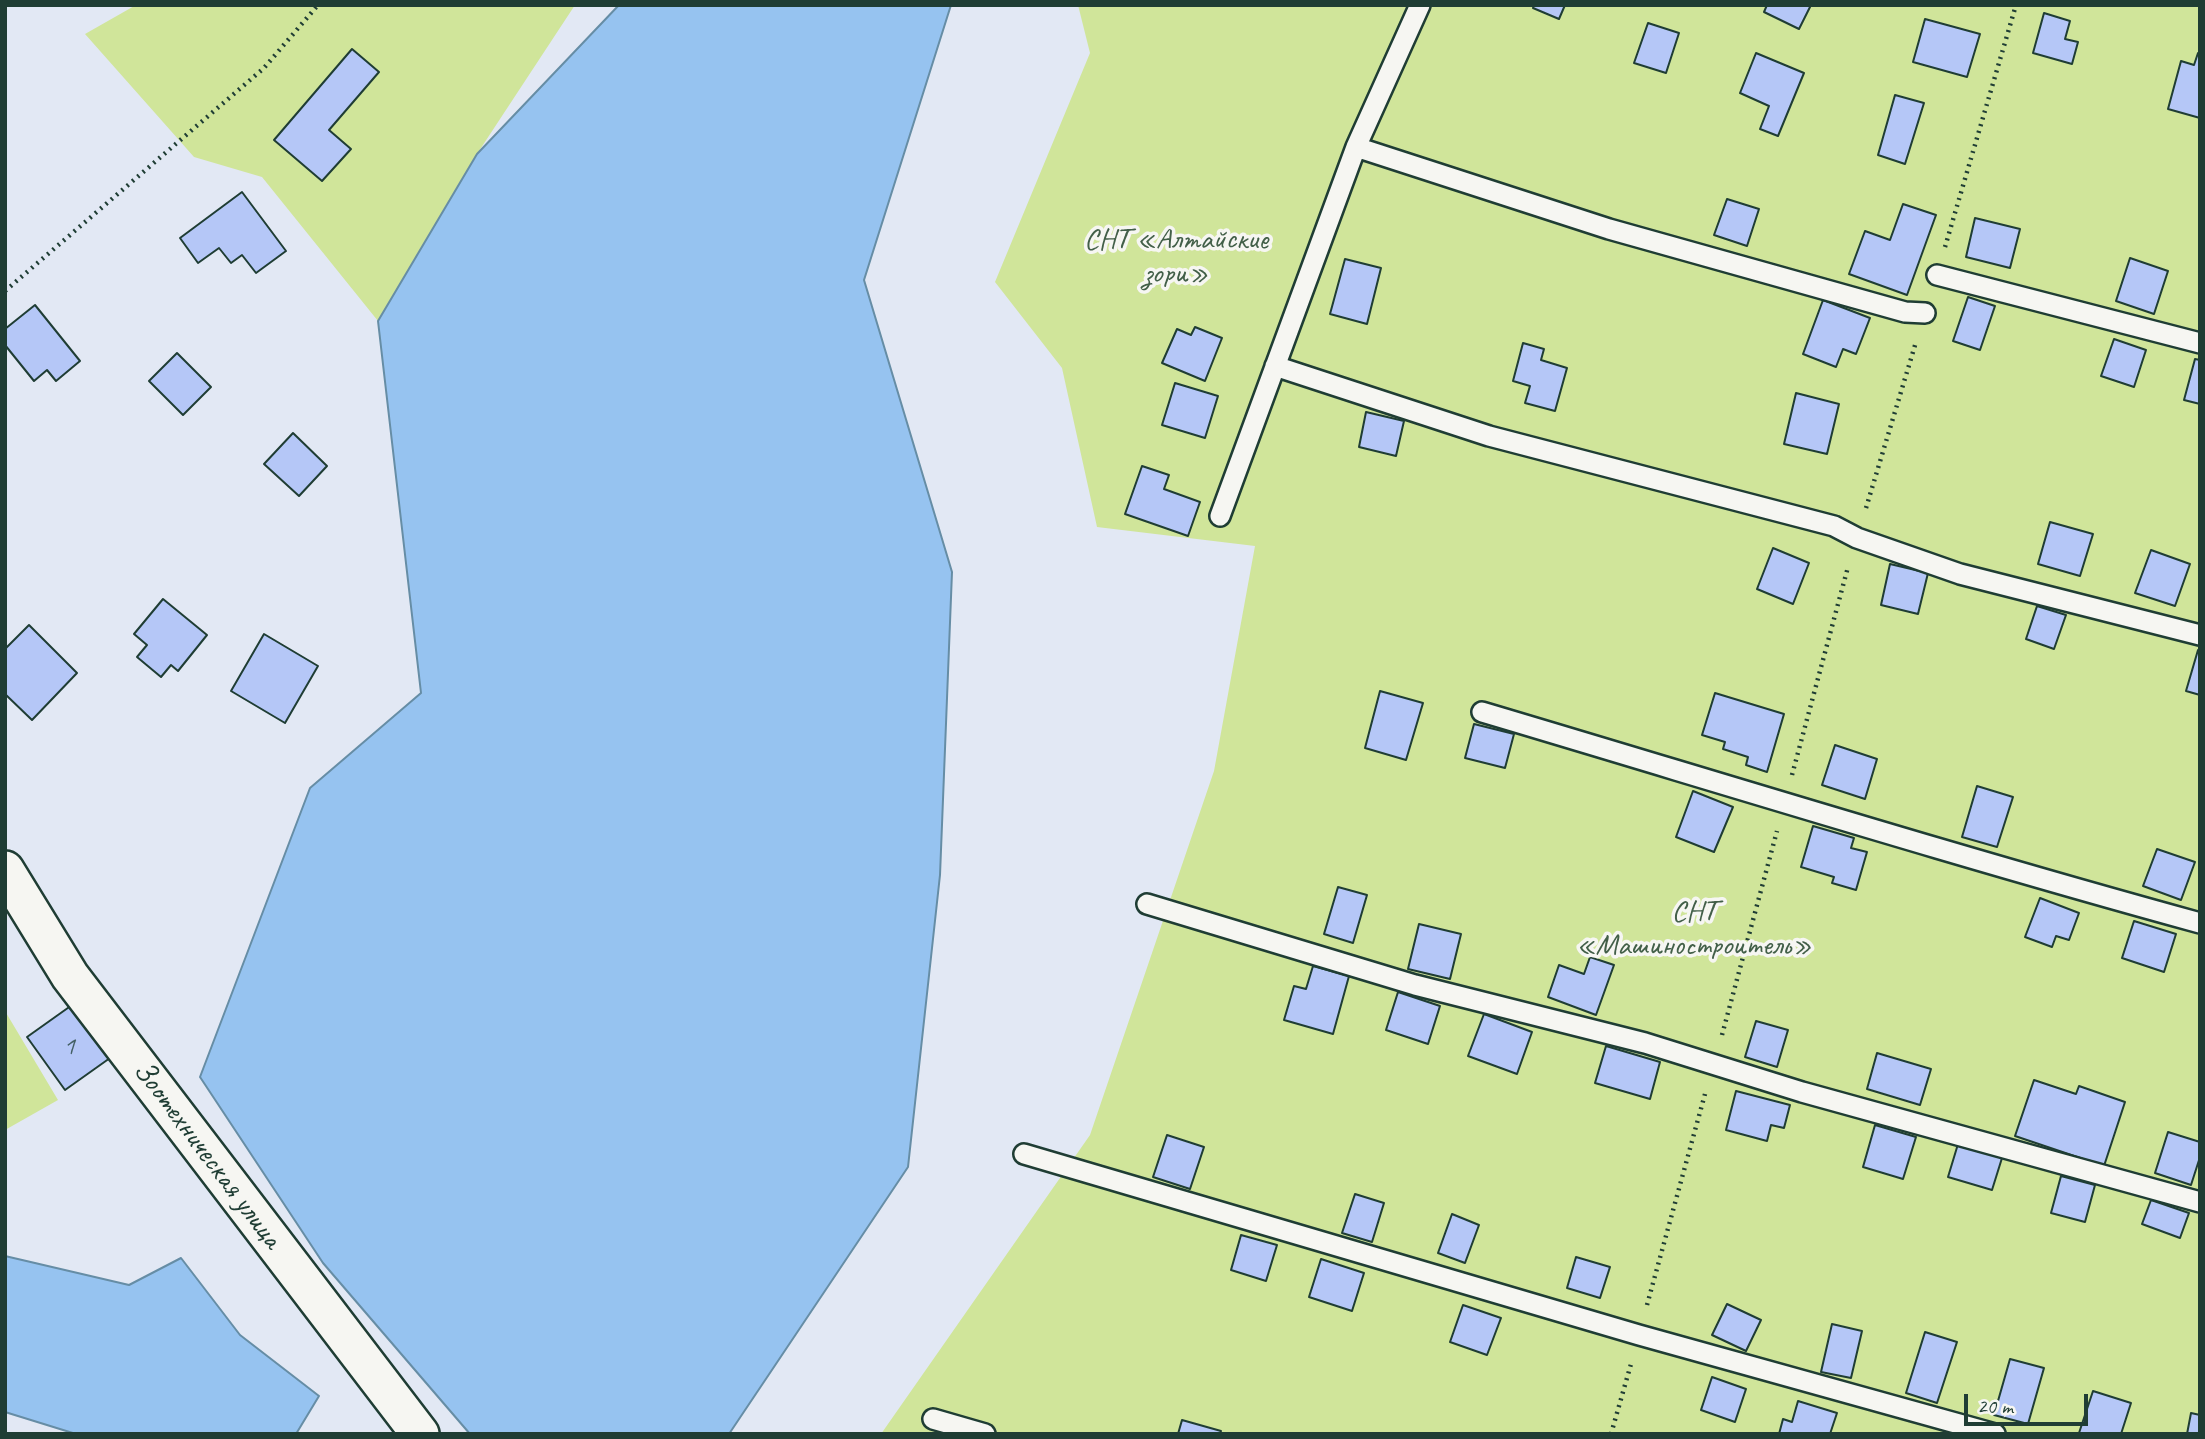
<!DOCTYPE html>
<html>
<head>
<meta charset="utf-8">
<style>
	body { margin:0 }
	#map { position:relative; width:2205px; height:1439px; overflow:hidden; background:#e2e8f4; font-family:Caveat,sans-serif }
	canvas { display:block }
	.frame { position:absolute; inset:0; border:7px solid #1f3d34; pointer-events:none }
	.scale { position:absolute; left:1964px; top:1394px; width:124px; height:32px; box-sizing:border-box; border:4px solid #1f3d34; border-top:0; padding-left:9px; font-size:21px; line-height:24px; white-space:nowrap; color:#1f3d34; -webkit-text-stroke:5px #f6f6f2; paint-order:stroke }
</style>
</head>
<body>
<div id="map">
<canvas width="2205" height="1439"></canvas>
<div class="frame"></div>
<div class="scale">20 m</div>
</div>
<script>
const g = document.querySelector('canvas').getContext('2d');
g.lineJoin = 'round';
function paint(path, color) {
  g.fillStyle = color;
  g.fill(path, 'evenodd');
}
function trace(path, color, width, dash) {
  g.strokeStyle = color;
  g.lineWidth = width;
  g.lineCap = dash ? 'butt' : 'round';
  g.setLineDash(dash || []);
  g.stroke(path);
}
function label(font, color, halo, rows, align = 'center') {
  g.font = font + ' Caveat,sans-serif';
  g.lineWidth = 7;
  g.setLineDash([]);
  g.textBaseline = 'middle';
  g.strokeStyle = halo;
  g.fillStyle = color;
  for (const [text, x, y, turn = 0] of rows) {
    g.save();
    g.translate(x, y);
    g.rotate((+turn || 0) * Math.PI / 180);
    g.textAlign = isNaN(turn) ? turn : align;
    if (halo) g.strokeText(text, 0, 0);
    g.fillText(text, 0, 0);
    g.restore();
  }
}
paint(new Path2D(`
	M136,5H575L477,154L378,321L262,177L194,157L85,34Z
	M1078,5H2200V1434H881L1090,1135L1214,771L1255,546L1097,527L1062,368L995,282L1090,53Z
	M5,1011L58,1100L5,1130Z`), '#d0e59a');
const water = new Path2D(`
	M619,5H951L864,280L952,572L940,875L908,1167L729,1434H470L323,1263L200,1077L310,788L421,693L378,321L477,154Z
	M5,1256L129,1285L181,1258L240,1335L319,1396L296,1434H76L5,1412Z`);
paint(water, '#96c3f0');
trace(water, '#668da5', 2);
const building = new Path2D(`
	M1534,5H1565L1559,19L1533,8Z
	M1767,5H1811L1799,29L1764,12Z
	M2044,13L2070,21L2065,39L2078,42L2072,64L2033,53Z
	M1925,19L1980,34L1967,77L1913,62Z
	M1648,23L1679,33L1666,73L1634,63Z
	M352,49L379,72L329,130L351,149L322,181L274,140Z
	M1756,53L1804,73L1778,136L1760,129L1769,106L1740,93Z
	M2198,53H2200V118L2168,109L2181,61L2194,65Z
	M1895,95L1924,103L1905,164L1878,155Z
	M242,192L286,251L256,273L242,255L231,263L219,248L198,263L180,238Z
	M1727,199L1759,209L1747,246L1714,235Z
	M1903,204L1936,215L1907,295L1849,274L1865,231L1890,240Z
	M1975,218L2020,229L2010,268L1966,257Z
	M2130,258L2168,271L2154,314L2116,301Z
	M1345,259L1381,268L1367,324L1330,314Z
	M1968,297L1995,306L1980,350L1953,341Z
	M1823,300L1870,318L1856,354L1843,349L1836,367L1803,354Z
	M35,305L80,361L56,381L47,370L34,381L5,345V329Z
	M1195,327L1222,338L1205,381L1162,363L1177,329L1191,335Z
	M2114,339L2146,350L2134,387L2101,376Z
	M1523,343L1544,349L1541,360L1567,368L1555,411L1525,403L1530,386L1513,381Z
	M177,353L211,387L183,415L149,381Z
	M2195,359L2200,360V404L2184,400Z
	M1175,383L1218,396L1205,438L1162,425Z
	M1796,393L1839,404L1827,454L1784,444Z
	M1366,412L1404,421L1396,456L1359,447Z
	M293,433L327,466L299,496L264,464Z
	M1142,466L1169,475L1164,489L1200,502L1188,536L1125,514Z
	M2050,522L2093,534L2080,576L2038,564Z
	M1773,548L1809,563L1793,604L1757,589Z
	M2151,550L2190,564L2175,606L2135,593Z
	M1890,564L1928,573L1918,614L1881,605Z
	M163,599L207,635L178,671L171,665L161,677L137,657L147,645L134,634Z
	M2037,606L2066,615L2054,649L2026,639Z
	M29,625L77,673L32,720L5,694V649Z
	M264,634L318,666L285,723L231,691Z
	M2198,650H2200V695L2186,691Z
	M1380,691L1423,703L1406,760L1365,748Z
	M1715,693L1784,714L1767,772L1746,765L1748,757L1723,749L1725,742L1702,735Z
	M1474,724L1514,734L1505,768L1465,758Z
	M1835,745L1877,759L1865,799L1822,785Z
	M1977,786L2013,797L1997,847L1962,837Z
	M1693,791L1733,807L1714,852L1676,837Z
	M1813,826L1854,838L1851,848L1867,852L1856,890L1832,883L1834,877L1801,867Z
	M2157,849L2195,862L2181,900L2143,886Z
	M1338,887L1367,895L1353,943L1324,934Z
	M2040,898L2079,913L2069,940L2056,936L2052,947L2025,937Z
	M2134,921L2176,934L2164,972L2122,958Z
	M1419,924L1461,934L1450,979L1408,969Z
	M1590,957L1614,965L1596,1015L1548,997L1559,965L1584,974Z
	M1313,966L1349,976L1333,1034L1284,1020L1294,986L1306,989Z
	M1398,992L1440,1006L1428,1044L1386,1030Z
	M72,1005L110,1058L65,1090L27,1037Z
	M1484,1014L1532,1032L1517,1074L1468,1056Z
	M1756,1021L1788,1030L1777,1067L1745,1057Z
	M1606,1046L1660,1062L1650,1099L1595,1083Z
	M1877,1053L1931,1069L1920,1105L1867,1089Z
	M2034,1080L2076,1094L2079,1086L2125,1102L2104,1166L2015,1136Z
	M1736,1091L1790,1105L1784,1128L1771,1125L1767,1141L1726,1130Z
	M1875,1125L1916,1137L1903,1179L1863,1167Z
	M2168,1132L2200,1142V1157L2191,1185L2155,1173Z
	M1167,1135L1204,1147L1190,1189L1153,1177Z
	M1958,1144L2002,1158L1992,1190L1948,1177Z
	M2061,1176L2095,1185L2085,1222L2051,1213Z
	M1355,1194L1384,1203L1372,1242L1342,1233Z
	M2151,1200L2189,1213L2180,1238L2142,1224Z
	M1452,1214L1479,1225L1465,1263L1438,1253Z
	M1241,1235L1277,1245L1266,1281L1231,1270Z
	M1576,1257L1610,1267L1600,1298L1567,1288Z
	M1321,1259L1364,1273L1352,1311L1309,1297Z
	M1727,1304L1761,1320L1746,1351L1712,1335Z
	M1463,1305L1501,1318L1487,1355L1450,1342Z
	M1832,1324L1862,1331L1851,1378L1821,1372Z
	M1925,1332L1957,1342L1937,1403L1906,1393Z
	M2010,1359L2044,1368L2028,1424L1994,1415Z
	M1712,1377L1746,1389L1735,1422L1701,1410Z
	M2093,1391L2131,1403L2121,1434L2079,1433Z
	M1798,1401L1837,1413L1830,1434H1779L1783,1419L1792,1422Z
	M2191,1413L2200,1415V1434H2187Z
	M1182,1420L1221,1431L1220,1434H1178Z`);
paint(building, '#b5c7f7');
trace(building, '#1f3d34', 2);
const lane = new Path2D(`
	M1356,147L1609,229L1905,312L1925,313
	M1937,275L2200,343
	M1275,366L1489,436L1834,526L1857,538L1960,574L2200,635
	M1220,516L1356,147L1420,5
	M1482,712C1721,783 1959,857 2200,923
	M1147,904L1415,985L1645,1043L1802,1092L2200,1202
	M1024,1154L1639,1335L1995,1434
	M933,1419L985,1434`);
const street = new Path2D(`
	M5,870L70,976L420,1434`);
trace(lane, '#1f3d34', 24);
trace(street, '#1f3d34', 42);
trace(new Path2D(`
	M1945,247L2016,5
	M5,291L264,68L318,5
	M1866,508L1916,342
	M1792,775L1848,567
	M1722,1035L1777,831
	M1647,1305L1705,1094
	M1611,1434L1631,1364`), '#1f3d34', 4.5, [2, 5]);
trace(lane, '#f6f6f2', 19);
trace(street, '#f6f6f2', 37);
label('26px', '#446065', null, [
	["1",69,1047]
]);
label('30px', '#425f48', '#f6f6f2', [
	["СНТ «Алтайские",1176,240],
	["зори»",1176,274],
	["СНТ",1694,912],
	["«Машиностроитель»",1694,946]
]);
label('30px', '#1f3d34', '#f6f6f2', [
	["Зоотехническая улица",207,1155,53]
]);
</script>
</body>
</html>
